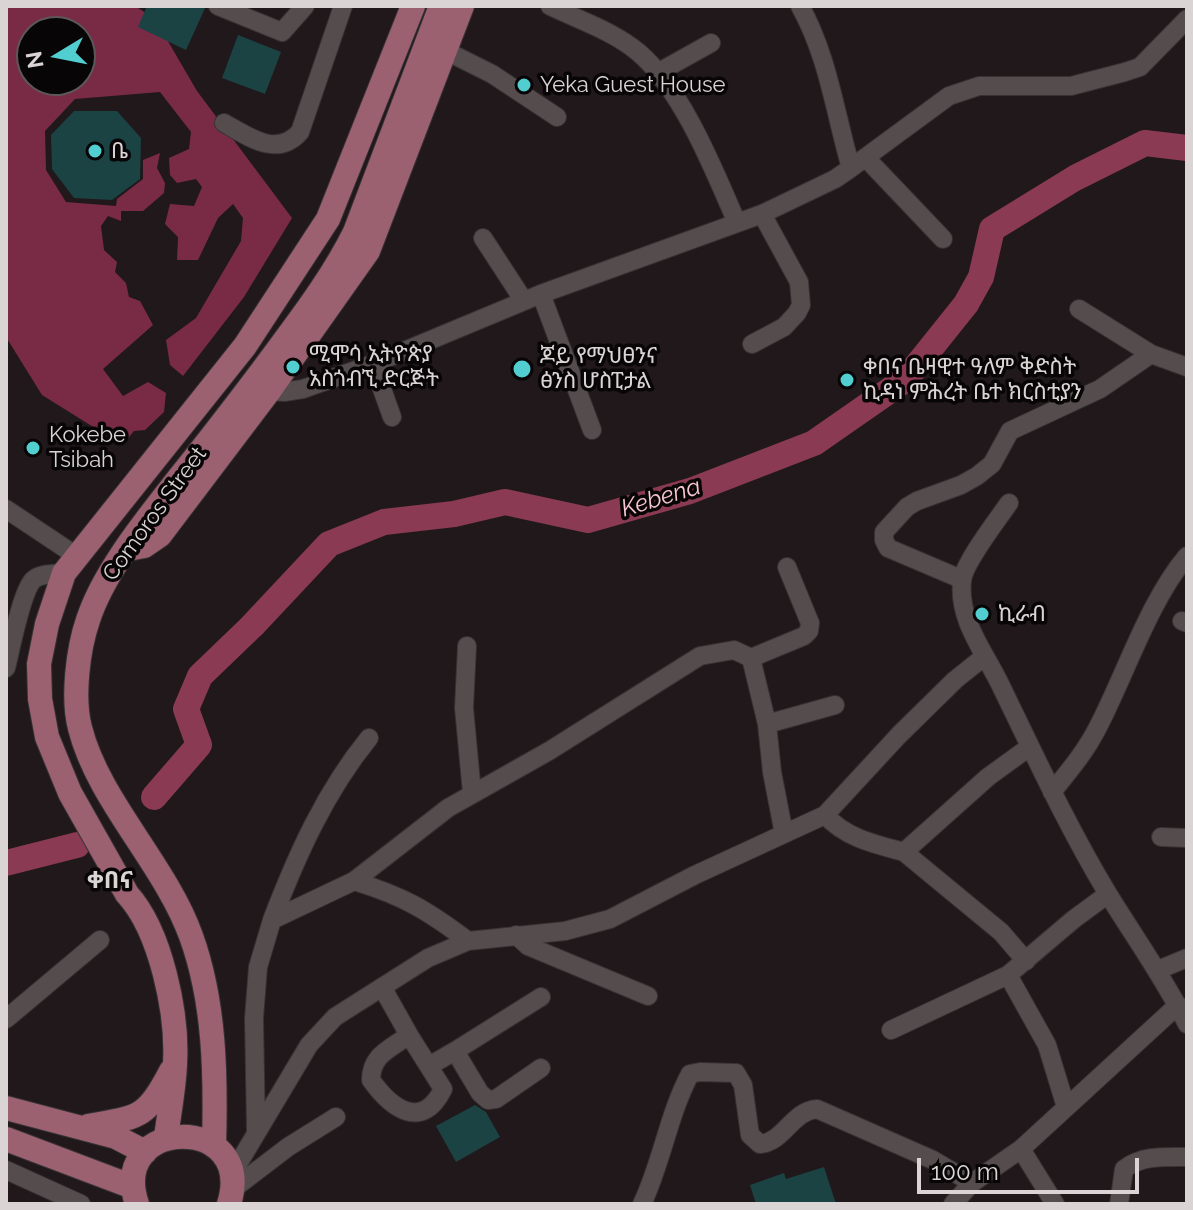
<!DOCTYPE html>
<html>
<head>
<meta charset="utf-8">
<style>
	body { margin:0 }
	#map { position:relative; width:1193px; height:1210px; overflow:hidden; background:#20181a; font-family:Raleway,sans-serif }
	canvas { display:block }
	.frame { position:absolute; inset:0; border:8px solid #dad4d5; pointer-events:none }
	.north { position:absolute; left:16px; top:16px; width:80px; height:80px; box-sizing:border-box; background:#080506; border:2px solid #5c5859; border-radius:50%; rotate:260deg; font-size:22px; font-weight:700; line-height:32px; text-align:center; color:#dad4d5 }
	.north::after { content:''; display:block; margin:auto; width:28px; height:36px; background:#52cdd0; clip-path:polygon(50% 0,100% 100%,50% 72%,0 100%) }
	.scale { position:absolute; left:917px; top:1158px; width:222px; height:36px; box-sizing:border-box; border:4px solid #dad4d5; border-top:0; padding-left:10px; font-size:24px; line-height:28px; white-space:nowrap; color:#dad4d5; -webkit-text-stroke:6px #080506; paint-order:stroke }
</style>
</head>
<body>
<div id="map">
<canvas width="1193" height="1210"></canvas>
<div class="frame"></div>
<div class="north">N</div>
<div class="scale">100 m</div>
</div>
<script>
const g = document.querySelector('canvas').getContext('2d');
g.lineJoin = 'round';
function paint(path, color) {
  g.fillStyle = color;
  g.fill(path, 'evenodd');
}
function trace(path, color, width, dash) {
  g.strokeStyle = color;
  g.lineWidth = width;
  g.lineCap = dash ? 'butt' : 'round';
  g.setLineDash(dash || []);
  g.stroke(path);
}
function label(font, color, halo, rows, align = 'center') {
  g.font = font + ' Raleway,"Noto Sans Ethiopic",sans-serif';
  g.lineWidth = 7;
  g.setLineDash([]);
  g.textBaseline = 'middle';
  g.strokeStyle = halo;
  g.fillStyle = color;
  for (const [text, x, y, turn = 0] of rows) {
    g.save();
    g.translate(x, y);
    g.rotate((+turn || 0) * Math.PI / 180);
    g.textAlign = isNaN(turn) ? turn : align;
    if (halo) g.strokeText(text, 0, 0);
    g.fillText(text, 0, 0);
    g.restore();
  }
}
paint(new Path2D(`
	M6,6H135L155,19L197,91L292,218L244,297L183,376L170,365L166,340L196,318L241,241L243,218L233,204L218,218L198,260H177L178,237L165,224L170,204L194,206L202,187L196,179L177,183L170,175L169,158L189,149L191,132L160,92L75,99L45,131L46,170L66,202L116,206L117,199L143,179V160L160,153L157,168L165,183L164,193L143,211H121V221L108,216L101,226L104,250L117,262L115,272L126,283L129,297L140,301L153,325L103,369L123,396L148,382L166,393L164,412L145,430L134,431L125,442L119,443L42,395L6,337ZM32,32H80V80H32Z`), '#792b45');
trace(new Path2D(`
	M154,797L199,745L186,709L200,676L252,626L329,544L384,522L454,514L505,502L588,520L690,491L814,443L906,379L966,304L981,277L992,229L1075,178L1145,143L1187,148
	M6,863L77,845`), '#8a3a53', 26);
paint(new Path2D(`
	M147,6H206L186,50L138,27Z
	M238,35L281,52L265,94L222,78Z
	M74,111H117L141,138L140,179L112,200L74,198L52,169L51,135Z
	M475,1105L486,1112L500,1137L456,1162L436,1126Z
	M824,1167L836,1204H756L750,1185L784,1173L786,1179Z`), '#1b4344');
const minor = new Path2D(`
	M218,6L282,32L305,6
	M550,6C579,20 613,31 638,52C682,89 714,170 737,223
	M444,50L492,74L557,117
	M659,72L711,43
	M224,123C249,137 277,158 300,132L343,6
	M866,158L943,239
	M851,168L949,96L979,86H1071L1125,72L1140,67L1187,19
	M483,238L524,301
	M541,294L592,430
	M1079,309L1151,354L1187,367
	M752,344L784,327L797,313L801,305L799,282L762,214
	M373,364L392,417
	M269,391L284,392L303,389L373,364L541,294L762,214L835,179L851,168C835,113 828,56 800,6
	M1009,503C998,519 963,564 962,581C958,619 983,650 999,682C1034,754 1067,826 1108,894C1135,938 1164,978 1187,1024
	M6,509L78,557
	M961,579L888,548L884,540V532L907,507L917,501L961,485L977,476L992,464L1010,431L1100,389L1151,354
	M1182,621L1187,623
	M467,646L464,708L472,793
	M751,658L804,636L809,631L810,623L787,567
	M6,668C11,649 21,593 33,580C41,573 54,574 64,573
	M767,724L835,705
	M1052,792C1069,771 1086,751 1098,727C1125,675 1150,599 1187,556
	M825,815C846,838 874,844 904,852L988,777L1028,748
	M1161,837L1187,838
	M904,852L1001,932L1026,961
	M354,881C403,896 427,910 468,941
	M272,920C297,855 325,792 369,738
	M516,935L528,946L648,996
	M1158,970L1187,958
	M1008,975L1047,1045L1066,1107
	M382,987L409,1035C390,1049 371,1055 371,1080C391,1108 422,1132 443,1089L409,1035
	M6,1019L100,940
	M891,1030L1008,975L1074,919L1108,894
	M455,1051L541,997
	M429,1066L455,1051L480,1093L488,1100L496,1099L541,1068
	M256,1131L254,1018L258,967L272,920L354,881L448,808L549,751L700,656L734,650L751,658L767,724L772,772L784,834
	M1021,1149L1055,1204
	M6,1170L81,1204
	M232,1174L309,1045L335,1017L428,958L468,941L565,931L610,919L695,875L825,815L899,735L955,680L985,656
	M233,1189L288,1147L336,1117
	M642,1204C662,1162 668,1116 690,1074L700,1072L736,1073L743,1085L750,1135L760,1144C784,1142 792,1111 817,1109L933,1160L972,1183
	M953,1204L972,1183L1021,1149L1178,1005
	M1119,1204L1124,1169C1143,1155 1164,1157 1187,1157`);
const major = new Path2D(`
	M128,549L144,546L160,535L269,391L368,251L462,6
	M6,1108L116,1137L145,1152
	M88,1126C139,1117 146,1119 171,1071
	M166,1138C169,1113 174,1089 175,1064C178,1014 161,931 127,894L70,793L47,737L40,699L39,664L47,624L64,573L245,346L328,219L413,6
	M6,1139L133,1187
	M214,1146C216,1076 215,1002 191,936C165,864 98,800 80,728C72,698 78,649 88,620C104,571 147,519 179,478C214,434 249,389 282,344C309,308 335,272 355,232L441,6
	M137,1204C107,1116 257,1113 229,1204`);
trace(minor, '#373234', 20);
trace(major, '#373234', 26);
trace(minor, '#554c4e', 18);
trace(major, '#9b6171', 24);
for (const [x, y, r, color] of [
	[524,85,8,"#52cdd0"],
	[95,151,8,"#52cdd0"],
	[293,367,8,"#52cdd0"],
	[522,369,10,"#52cdd0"],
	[847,380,8,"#52cdd0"],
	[33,448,8,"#52cdd0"],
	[982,614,8,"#52cdd0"]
]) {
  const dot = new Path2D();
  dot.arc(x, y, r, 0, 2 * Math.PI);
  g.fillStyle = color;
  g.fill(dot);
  trace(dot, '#080506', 3);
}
label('22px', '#dad4d5', '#080506', [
	["Yeka Guest House",540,85],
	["ቤ",111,151],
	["ሚሞሳ ኢትዮጵያ",309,354],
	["አስጎብኚ ድርጅት",309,379],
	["ጆይ የማህፀንና",540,356],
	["ፅንስ ሆስፒታል",540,381],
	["ቀበና ቤዛዊተ ዓለም ቅድስት",863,367],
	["ኪዳነ ምሕረት ቤተ ክርስቲያን",863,392],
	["Kokebe",49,435],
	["Tsibah",49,460],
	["ኪራብ",998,614]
], 'left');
label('22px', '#dad4d5', '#080506', [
	["Comoros Street",155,514,-54]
]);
label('italic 24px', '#f8c7d3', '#080506', [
	["Kebena",661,498,-17]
]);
label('bold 24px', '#dad4d5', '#080506', [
	["ቀበና",110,881]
]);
</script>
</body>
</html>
